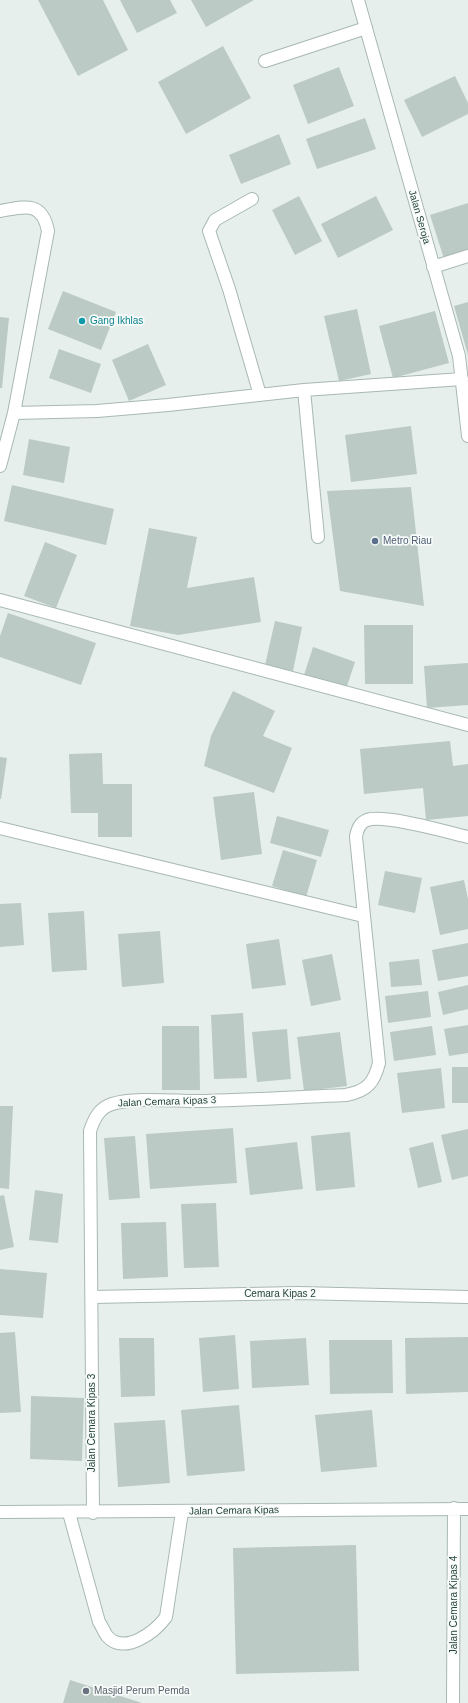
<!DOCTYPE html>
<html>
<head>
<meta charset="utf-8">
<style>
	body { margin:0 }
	canvas { display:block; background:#e6efeb }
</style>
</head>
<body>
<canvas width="468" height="1703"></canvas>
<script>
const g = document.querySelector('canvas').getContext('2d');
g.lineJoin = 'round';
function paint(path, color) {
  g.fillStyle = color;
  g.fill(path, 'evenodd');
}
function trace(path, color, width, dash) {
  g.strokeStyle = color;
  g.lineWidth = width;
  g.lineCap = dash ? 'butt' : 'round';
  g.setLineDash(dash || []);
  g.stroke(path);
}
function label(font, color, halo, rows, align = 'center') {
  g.font = font + ' Helvetica,sans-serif';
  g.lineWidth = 3.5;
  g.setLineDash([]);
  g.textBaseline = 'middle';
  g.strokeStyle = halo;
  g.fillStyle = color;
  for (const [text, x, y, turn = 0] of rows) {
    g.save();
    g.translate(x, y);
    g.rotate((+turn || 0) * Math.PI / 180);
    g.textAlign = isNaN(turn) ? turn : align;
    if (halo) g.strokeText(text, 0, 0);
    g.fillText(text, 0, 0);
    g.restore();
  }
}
paint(new Path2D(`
	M38,0H103L128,50L78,76Z
	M120,0H170L177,13L137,33Z
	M191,0H254L206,27Z
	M223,46L251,98L186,134L158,82Z
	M339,67L354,106L308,124L293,85Z
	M455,76L468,103V114L422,137L404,100Z
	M365,118L376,149L317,169L306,139Z
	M279,134L291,164L241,184L229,155Z
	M299,196L322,241L295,255L272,210Z
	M376,196L393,230L338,258L321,224Z
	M468,203V255L445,262L430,215Z
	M63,291L116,312L101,350L48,329Z
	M468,302V355L454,306Z
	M357,309L371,374L339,381L324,316Z
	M435,311L449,363L393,378L379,326Z
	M0,317L9,318L2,388H0Z
	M148,344L166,385L129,401L112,360Z
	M59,349L101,364L91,393L49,378Z
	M411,426L417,474L351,482L345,435Z
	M29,439L70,447L64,483L23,475Z
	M12,485L114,509L106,545L4,521Z
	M411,487L424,606L340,591L327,491Z
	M149,528L197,537L187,588L254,577L261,622L178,635L130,626Z
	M45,542L77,555L56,608L24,596Z
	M8,613L96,643L81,685L0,657V636Z
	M275,621L302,627L293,671L265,665Z
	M364,625H413V684H365Z
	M313,647L355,662L346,689L304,675Z
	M468,663V705L427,708L424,666Z
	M233,691L275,711L263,736L292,748L274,793L204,766L211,736Z
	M450,741L453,766L468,764V816L426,820L423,788L364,794L360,749Z
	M102,753L103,784H132V837H98V813H71L69,754Z
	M0,757L7,758L1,799H0Z
	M254,792L262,854L221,860L213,797Z
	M277,816L329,830L321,857L270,843Z
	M283,850L317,860L306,897L272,886Z
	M385,871L422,878L415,913L378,905Z
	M464,880L468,899V929L440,935L430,887Z
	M21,903L24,945L0,947V904Z
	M84,911L87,970L52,972L48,913Z
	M160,931L164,983L122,987L118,934Z
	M279,939L286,985L252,989L246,944Z
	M468,943V976L438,981L432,950Z
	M332,954L341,1000L311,1006L302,960Z
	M419,959L422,985L391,987L389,962Z
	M468,985V1009L443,1015L438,992Z
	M428,991L431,1017L388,1023L385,996Z
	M243,1013L247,1078L214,1079L211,1015Z
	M468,1025V1053L449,1056L444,1029Z
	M162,1026H199L200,1090H162Z
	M432,1026L436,1055L394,1061L390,1032Z
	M287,1029L291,1079L257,1082L252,1032Z
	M340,1032L347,1086L304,1091L297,1037Z
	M452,1067H468V1103H452Z
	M441,1068L445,1108L402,1113L397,1073Z
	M0,1106H13L9,1189L0,1188Z
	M233,1128L237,1183L150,1189L146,1134Z
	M468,1129V1176L452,1180L441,1135Z
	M350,1132L355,1187L316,1191L311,1136Z
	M135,1136L140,1198L109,1200L104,1138Z
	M297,1142L303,1189L250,1195L245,1148Z
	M433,1142L442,1182L418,1188L409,1148Z
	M35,1190L63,1194L58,1243L29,1240Z
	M4,1195L14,1247L0,1250V1196Z
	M216,1203L219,1267L184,1268L181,1204Z
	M166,1222L168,1277L123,1279L121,1223Z
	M0,1269L47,1273L43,1318L0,1315Z
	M15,1332L21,1412L0,1413V1333Z
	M235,1335L239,1389L203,1392L199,1338Z
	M468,1337V1392L406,1394L405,1338Z
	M119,1338H154L155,1396L121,1397Z
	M306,1338L309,1385L252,1388L250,1341Z
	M329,1340H392L393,1393L330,1394Z
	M31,1396L84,1398L82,1461L30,1459Z
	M239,1405L245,1471L187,1476L181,1410Z
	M372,1410L377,1467L321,1472L315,1415Z
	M165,1420L170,1483L118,1487L114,1423Z
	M356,1545L359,1671L236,1674L233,1548Z
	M70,1680L142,1703H63Z`), '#bbcac4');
const lane = new Path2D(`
	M265,61L366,28
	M69,1513L99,1622C102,1626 104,1632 107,1636C124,1656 155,1632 166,1617L182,1512`);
const street = new Path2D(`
	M358,0L459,356L468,436
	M252,199L215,220L209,231L229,289L260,395
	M0,211C24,207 42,200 48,231L14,413L0,466
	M433,267L468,256
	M304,390L318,537
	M14,413L97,411L168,405L304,390L462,379
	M0,600L468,725
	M0,828L363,916
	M92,1297L298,1293L468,1297
	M0,1512L468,1509
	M93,1513L90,1131C94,1119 99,1108 112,1104C134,1097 173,1101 197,1101C247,1100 297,1097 346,1095C367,1091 374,1083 379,1063L356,837C357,830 359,823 367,820C385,814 447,832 468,837
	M453,1703L454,1508`);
trace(lane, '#a8b8b2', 14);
trace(street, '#a8b8b2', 14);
trace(lane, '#fff', 12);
trace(street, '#fff', 12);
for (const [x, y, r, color] of [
	[82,321,4,"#0f9aa8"],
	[375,541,4,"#5c6f8a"],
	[86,1691,4,"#6b7280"]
]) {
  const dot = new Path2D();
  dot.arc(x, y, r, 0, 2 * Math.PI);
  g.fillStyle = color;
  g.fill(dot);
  trace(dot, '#f7fbf9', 1.5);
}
label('10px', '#24423a', '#f7fbf9', [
	["Jalan Seroja",419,217,74],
	["Jalan Cemara Kipas 3",167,1102,-2],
	["Cemara Kipas 2",280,1294],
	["Jalan Cemara Kipas 3",92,1423,-90],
	["Jalan Cemara Kipas",234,1511,-1],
	["Jalan Cemara Kipas 4",454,1605,-90]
]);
label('10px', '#0d838f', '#f7fbf9', [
	["Gang Ikhlas",90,321]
], 'left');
label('10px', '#4e5e75', '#f7fbf9', [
	["Metro Riau",383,541]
], 'left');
label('10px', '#5b616d', '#f7fbf9', [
	["Masjid Perum Pemda",94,1691]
], 'left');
</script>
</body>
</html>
